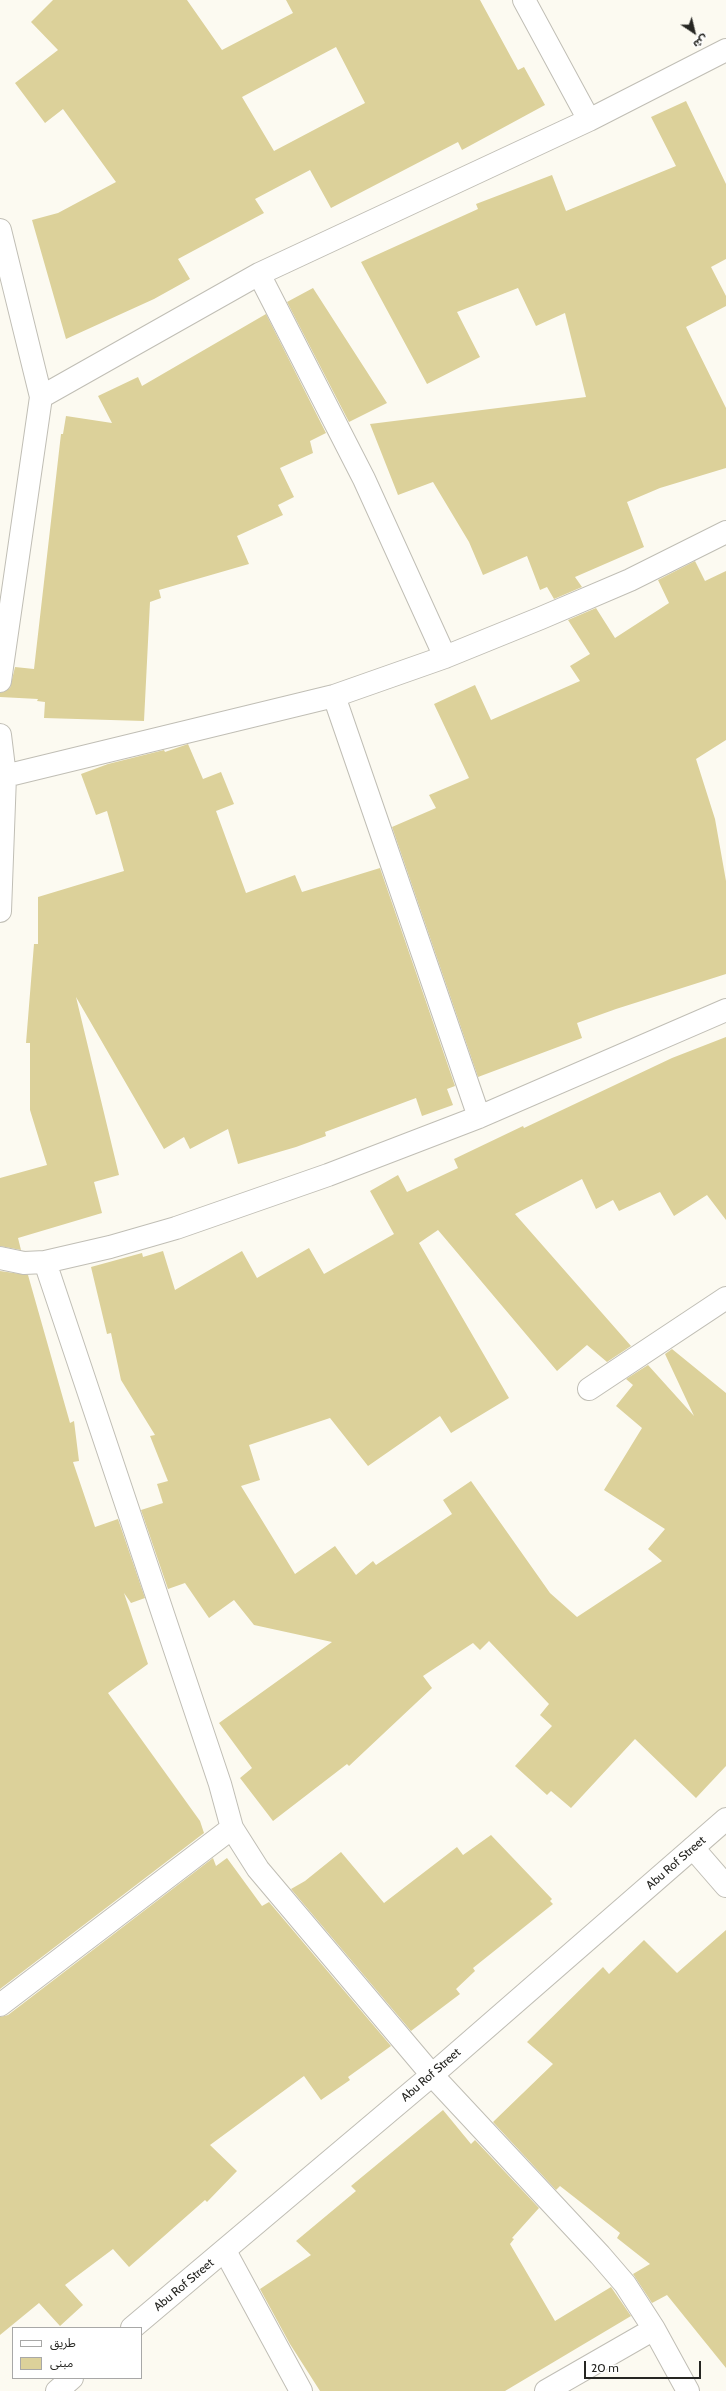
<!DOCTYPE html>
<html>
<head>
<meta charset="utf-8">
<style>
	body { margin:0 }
	#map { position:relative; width:726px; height:2391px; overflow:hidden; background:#fcfaf1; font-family:Cabin,"Noto Sans Arabic",sans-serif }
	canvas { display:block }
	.legend { position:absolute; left:12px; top:2327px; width:130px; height:52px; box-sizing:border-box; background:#fff; border:1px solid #a8a8a7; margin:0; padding:5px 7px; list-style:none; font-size:12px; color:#262622 }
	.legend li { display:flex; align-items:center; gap:8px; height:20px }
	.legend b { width:20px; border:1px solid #a8a8a7 }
	.north { position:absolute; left:674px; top:12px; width:40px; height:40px; -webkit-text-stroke:3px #fff; paint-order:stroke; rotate:145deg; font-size:11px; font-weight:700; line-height:16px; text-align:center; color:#262622 }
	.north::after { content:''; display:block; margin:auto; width:14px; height:18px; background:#262622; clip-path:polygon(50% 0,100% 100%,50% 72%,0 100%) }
	.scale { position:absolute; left:584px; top:2361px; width:117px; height:18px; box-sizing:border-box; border:2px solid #262622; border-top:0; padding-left:5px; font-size:12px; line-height:14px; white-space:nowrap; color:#262622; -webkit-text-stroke:3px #fff; paint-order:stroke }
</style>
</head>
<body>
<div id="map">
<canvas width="726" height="2391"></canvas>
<ul class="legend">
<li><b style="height:5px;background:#fff"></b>طريق</li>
<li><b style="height:11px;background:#dcd19a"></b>مبنى</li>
</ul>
<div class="north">ش</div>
<div class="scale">20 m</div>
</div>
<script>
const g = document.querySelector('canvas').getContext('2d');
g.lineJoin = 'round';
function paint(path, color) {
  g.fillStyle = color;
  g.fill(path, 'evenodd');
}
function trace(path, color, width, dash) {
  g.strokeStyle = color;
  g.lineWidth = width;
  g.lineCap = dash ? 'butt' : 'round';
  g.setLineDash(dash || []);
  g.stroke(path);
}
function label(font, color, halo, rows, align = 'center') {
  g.font = font + ' Cabin,sans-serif';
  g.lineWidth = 3;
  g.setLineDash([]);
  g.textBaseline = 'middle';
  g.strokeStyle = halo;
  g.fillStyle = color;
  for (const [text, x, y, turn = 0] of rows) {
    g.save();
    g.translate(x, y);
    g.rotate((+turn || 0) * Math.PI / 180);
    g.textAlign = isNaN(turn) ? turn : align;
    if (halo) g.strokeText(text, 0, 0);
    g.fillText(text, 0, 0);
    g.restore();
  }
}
paint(new Path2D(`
	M53,0H187L222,50L293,13L286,0H480L518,70L524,67L545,105L462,150L458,142L331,208L310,170L255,199L264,213L178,259L190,279L154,299L66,339L32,220L58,213L116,182L63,109L45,123L15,83L58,50L31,22ZM336,47L365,103L274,151L242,97Z
	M686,101L726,184V259L711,267L726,296V306L686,327L726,408V468L660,488L627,502L644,547L575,577L582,587L554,599L547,587L540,590L527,556L483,575L469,542L433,482L398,495L370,424L586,397L565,313L536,326L518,288L457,312L480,357L427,384L361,262L478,209L476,204L552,175L566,211L676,166L651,117Z
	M313,288L387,403L349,422L287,302Z
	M266,314L326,433L310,441L313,453L280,468L294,497L278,505L283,515L237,536L249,564L159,590L161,598L150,602L144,721L44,718L45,702L37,701L38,699L0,697V693L10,688L15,667L34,669L61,434H63L66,416L112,423L98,396L138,377L142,386Z
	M695,561L705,581L726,571V740L696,759L715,819L726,881V974L616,1009L577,1023L582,1038L478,1077L392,827L436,808L429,795L469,778L434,704L475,685L491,720L580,681L570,666L590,654L568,620L596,608L615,638L669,603L658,580Z
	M188,744L203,779L221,772L234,804L216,811L246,893L295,875L302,892L380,868L455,1086L447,1089L453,1105L422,1116L416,1098L325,1132L326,1136L296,1147L238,1164L228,1129L190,1149L184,1137L164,1149L76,997L119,1175L94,1182L102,1213L18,1238L21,1250L0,1246V1178L47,1165L30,1110V1043H26L34,944H38V897L124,871L107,811L96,815L81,774L108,764L164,750L165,752Z
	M726,1037V1220L707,1195L674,1216L660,1192L619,1211L613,1200L596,1209L582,1179L515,1214L631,1346L607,1362L587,1345L557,1371L438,1230L419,1243L509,1398L451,1433L440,1416L368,1466L330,1418L249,1445L260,1480L241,1486L295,1574L335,1546L356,1575L373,1561L376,1565L452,1514L443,1500L471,1481L550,1593L577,1617L662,1561L648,1549L665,1529L604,1490L642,1428L616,1406L633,1385L626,1379L648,1365L694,1416L665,1354L672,1349L726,1393V1766L696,1798L635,1739L571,1808L551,1791L547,1795L515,1766L552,1726L540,1715L549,1704L489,1641L480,1650L473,1643L423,1676L432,1688L349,1766L347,1764L273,1821L240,1778L252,1768L219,1723L332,1642L254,1625L234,1600L209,1618L185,1583L168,1589L141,1510L163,1503L157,1484L168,1481L150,1436L155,1435L121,1380L111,1333L107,1334L91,1267L142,1253L143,1257L163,1251L175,1290L242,1251L257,1278L309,1248L324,1274L394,1234L370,1191L398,1175L407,1192L458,1168L454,1159L523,1126L524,1128L672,1058Z
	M0,1271L28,1275L70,1423L74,1421L79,1461L73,1462L95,1527L118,1519L145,1598L131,1603L124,1593L148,1664L108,1693L200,1821L204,1833L0,1989Z
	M491,1835L552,1899L550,1901L553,1904L473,1968L475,1971L456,1989L460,1994L411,2031L291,1889L305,1881L341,1852L384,1903L457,1847L463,1855Z
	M213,1858L216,1866L227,1858L262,1906L269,1902L391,2046L348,2077L350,2080L321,2100L304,2076L210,2145L237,2171L207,2202L205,2200L129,2267L113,2249L65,2285L83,2305L60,2326L39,2303L0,2335V2017L8,2015Z
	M726,1930V2368L667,2295L652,2303L633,2274L650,2264L617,2238L620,2233L560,2186L556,2190L493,2122L553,2064L527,2042L603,1967L609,1974L644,1940L677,1973Z
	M443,2110L471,2144L475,2140L539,2208L512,2238L514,2239L510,2244L555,2321L611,2287L631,2316L505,2391H320L290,2344L260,2289L311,2255L296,2241L356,2191L351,2186Z`), '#dcd19a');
const street = new Path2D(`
	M524,0L589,120
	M0,230L41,397L0,681
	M259,274L364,479L445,657
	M41,397L259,274L589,120L726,50
	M334,696L479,1117
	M0,735L5,776L0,911
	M5,776L334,696L445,657L541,618L630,580L726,532
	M0,1258L24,1263L45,1262L110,1247L176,1228L328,1175L479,1117L726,1010
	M45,1262L220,1784L232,1828L258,1869L432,2075L600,2255L625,2284L654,2329
	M589,1389L726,1298
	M693,1848L726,1886
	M0,2005L232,1828
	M225,2251L301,2391
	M546,2391L654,2329L688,2391`);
const secondary = new Path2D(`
	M132,2328L432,2075L726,1819
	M57,2391L72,2378`);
trace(street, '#c0beb5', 24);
trace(secondary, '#c0beb5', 24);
trace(street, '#fff', 22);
trace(secondary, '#fff', 22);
label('12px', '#262622', '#fff', [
	["Abu Rof Street",676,1863,-41],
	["Abu Rof Street",431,2075,-41],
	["Abu Rof Street",184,2285,-40]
]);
</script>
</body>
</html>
